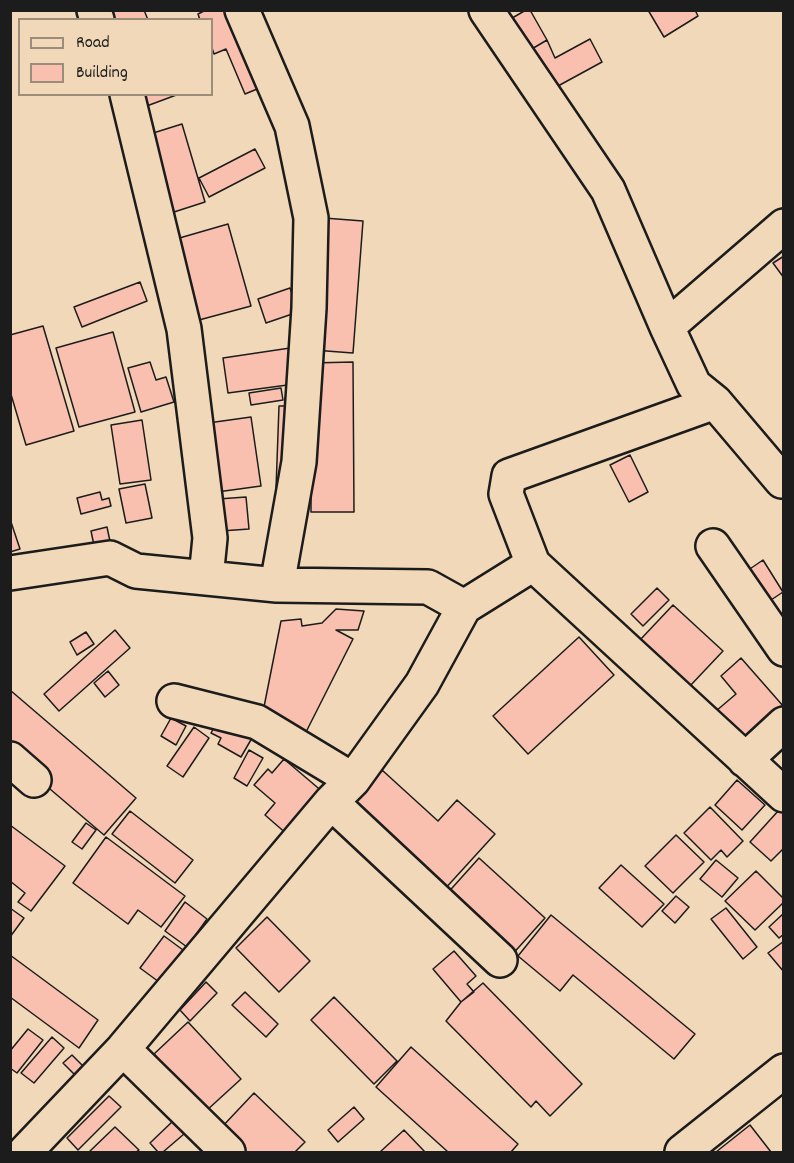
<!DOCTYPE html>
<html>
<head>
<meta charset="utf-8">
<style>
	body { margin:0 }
	#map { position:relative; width:794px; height:1163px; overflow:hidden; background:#f0d8b8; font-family:Dekko,sans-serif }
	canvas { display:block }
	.frame { position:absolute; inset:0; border:12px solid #1c1c1c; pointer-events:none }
	.legend { position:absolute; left:18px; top:18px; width:195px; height:78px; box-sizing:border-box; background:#f0d8b8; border:2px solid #9b8d7a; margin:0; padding:8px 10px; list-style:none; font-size:18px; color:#1c1c1c }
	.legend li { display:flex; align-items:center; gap:12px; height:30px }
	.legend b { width:30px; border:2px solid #9b8d7a }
</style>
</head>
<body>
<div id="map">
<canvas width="794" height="1163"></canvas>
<div class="frame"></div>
<ul class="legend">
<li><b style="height:8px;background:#f0d8b8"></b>Road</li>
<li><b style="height:16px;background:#f9c0af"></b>Building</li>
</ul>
</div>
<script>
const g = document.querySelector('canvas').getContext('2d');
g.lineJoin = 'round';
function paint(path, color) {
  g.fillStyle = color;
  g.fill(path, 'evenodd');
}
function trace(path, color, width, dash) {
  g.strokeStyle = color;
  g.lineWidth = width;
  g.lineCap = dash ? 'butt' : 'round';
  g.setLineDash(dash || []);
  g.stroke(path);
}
const building = new Path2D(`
	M109,10H144L148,20H112Z
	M206,10H230L262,87L245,94L226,49L214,54L212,48V20H200L198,14Z
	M526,10H530L547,40L525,53L507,21Z
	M648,10H695L698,16L664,37Z
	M590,39L602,62L547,92L525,53L547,40L555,58Z
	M139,94H179L144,107Z
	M182,124L205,202L174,212L150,134Z
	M255,149L265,168L209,197L199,178Z
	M324,218L363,221L353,353L313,350Z
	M228,224L251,306L199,320L176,239Z
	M784,256V278L773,263Z
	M140,282L147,301L82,327L74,307Z
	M290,288L298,312L266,323L258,299Z
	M43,326L74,431L26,445L10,391V335Z
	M113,332L135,412L79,427L56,348Z
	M290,348L295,384L228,393L223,358Z
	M150,362L156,380L166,377L174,402L141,412L128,368Z
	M353,362L354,512H311V363Z
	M281,388L283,400L251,405L249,393Z
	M279,406H293L290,489H276Z
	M251,417L261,486L217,492L208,423Z
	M142,420L151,480L120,484L111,425Z
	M630,455L648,492L629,502L610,465Z
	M145,484L152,518L126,523L119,489Z
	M100,492L102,500L109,498L111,506L81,514L77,498Z
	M246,497L249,529L221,531L218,499Z
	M10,519L20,549L10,552Z
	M107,527L112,551L96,555L91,531Z
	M763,560L783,592L759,608L738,577Z
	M657,588L669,600L643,626L631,614Z
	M673,605L723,651L689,687L639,641Z
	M336,609L364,611L358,630H336L353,639L305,734L263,712L281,621L301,619L302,626L322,623Z
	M115,630L130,648L59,711L44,694Z
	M86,632L94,644L77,655L70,642Z
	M579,637L614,675L528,754L493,716Z
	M741,658L784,707L743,743L716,711L736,694L721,676Z
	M108,671L119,685L105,697L94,683Z
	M10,690L136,798L104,835L10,755Z
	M171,718L186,726L176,745L161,736Z
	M219,719L252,738L241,757L218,744L221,738L211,733Z
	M194,727L209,738L183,777L167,766Z
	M249,750L263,758L247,786L234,778Z
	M284,759L324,793L288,835L265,815L275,803L254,785L268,769L272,773Z
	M382,770L438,821L457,800L495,834L443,891L350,806Z
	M737,780L765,805L742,830L715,805Z
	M710,807L743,841L727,857L721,850L711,860L684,833Z
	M779,810L784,814V848L771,861L750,842Z
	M130,811L193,860L175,883L112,834Z
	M86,823L96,830L82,849L72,842Z
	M10,825L65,866L31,911L18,902L25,893L10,881Z
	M676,835L704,862L673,893L645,866Z
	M106,837L185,896L161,927L138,910L128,924L73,883Z
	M479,858L545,918L510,957L444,897Z
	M716,860L738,878L722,897L700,879Z
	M621,865L664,904L642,927L599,888Z
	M756,871L784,899V902L755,930L725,901Z
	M676,896L689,907L675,923L662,911Z
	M185,902L207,919L187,947L165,931Z
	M10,908L24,918L10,937Z
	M726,908L757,947L743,959L711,919Z
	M784,913V934L779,938L769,927Z
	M551,915L695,1034L674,1059L573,975L560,991L518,956Z
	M267,917L310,961L279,992L236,948Z
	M164,936L183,950L159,982L140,968Z
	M784,941V972L768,953Z
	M454,951L476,976L467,984L474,992L461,1002L433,969Z
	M10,955L98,1020L79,1048L10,997Z
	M206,982L217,993L190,1021L180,1010Z
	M483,983L582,1084L550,1116L536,1101L531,1107L446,1021L461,1002Z
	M245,992L278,1024L266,1037L232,1005Z
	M334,997L397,1061L374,1084L311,1020Z
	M188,1022L241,1079L206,1111L154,1054Z
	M28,1029L43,1040L17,1073L10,1068V1051Z
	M52,1037L64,1048L34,1083L21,1073Z
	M411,1047L518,1144L511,1152H448L376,1087Z
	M72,1055L85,1068L76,1076L63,1063Z
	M254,1093L305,1142L295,1152H245L220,1129Z
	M109,1096L121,1107L78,1150L67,1138Z
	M354,1107L364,1119L338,1142L328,1130Z
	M173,1121L184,1134L163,1152H158L150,1143Z
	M750,1125L771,1152H716Z
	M115,1127L139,1150L136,1152H89Z
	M404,1130L425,1152H380Z`);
paint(building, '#f9c0af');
trace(building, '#1c1c1c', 1.5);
const minor = new Path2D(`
	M94,10L97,20
	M242,10L292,126L311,218L309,308L299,462L277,585
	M486,10L608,190L667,327L694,385L715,402L782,481
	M127,94L184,329L210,538L206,578
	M667,327L784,226
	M715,402L509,476L506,494L533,564L784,795
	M713,546L784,649
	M10,573L110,558L136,571L277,585L428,587L464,607
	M174,701L257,722L353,780
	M10,759L34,780
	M745,760L784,724
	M331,802L500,960
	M123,1049L228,1152
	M25,1152L123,1049L331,802L353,780L422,684L464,607L533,564
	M682,1152L784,1071`);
trace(minor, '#1c1c1c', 38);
trace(minor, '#f0d8b8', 33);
</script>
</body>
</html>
